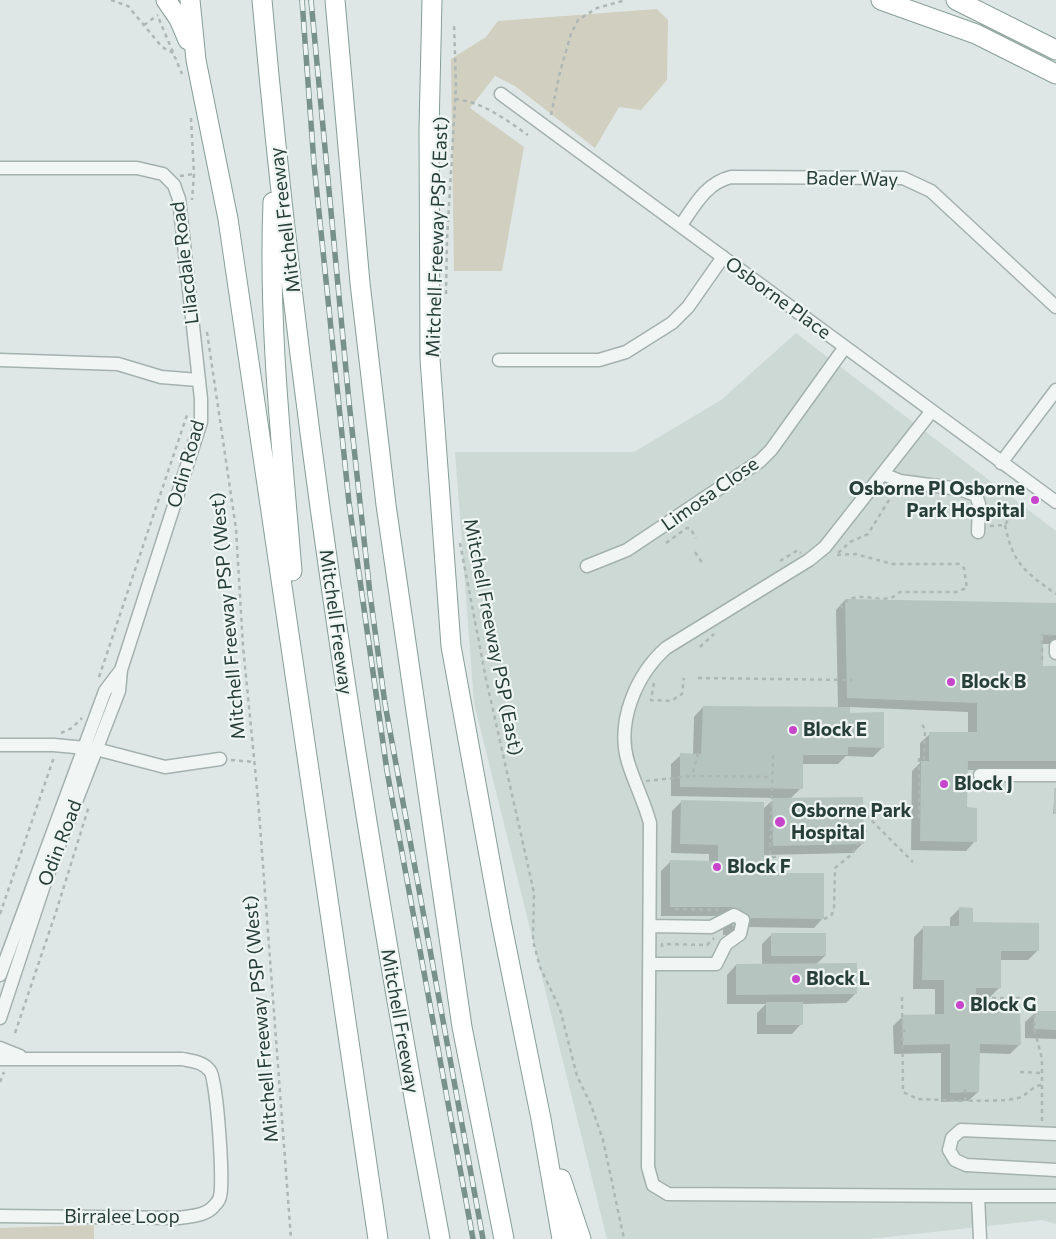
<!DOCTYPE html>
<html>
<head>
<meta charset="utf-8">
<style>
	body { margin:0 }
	canvas { display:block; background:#dee7e5 }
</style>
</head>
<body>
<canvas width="1056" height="1239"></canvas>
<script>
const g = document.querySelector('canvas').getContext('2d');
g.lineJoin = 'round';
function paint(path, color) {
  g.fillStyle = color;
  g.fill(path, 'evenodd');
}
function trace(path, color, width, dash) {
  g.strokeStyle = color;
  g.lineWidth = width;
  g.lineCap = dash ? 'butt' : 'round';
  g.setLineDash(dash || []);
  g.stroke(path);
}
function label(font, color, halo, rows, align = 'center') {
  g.font = font + ' Commissioner,sans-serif';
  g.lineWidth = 4.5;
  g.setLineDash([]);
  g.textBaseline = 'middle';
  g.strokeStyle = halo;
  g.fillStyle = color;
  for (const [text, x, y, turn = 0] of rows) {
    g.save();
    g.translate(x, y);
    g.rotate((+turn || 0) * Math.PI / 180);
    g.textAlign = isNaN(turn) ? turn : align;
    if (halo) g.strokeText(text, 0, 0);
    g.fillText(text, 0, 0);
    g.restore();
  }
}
paint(new Path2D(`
	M796,333L1056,531V1224L1042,1220L869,1239H607L474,703L455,452H634L721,400Z`), '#ccd9d5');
paint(new Path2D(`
	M657,9L668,20L667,80L641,110L619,107L595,148L515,86L495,76L470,108L524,147L502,271H454L451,59L486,37L498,21Z
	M94,1225V1239H0V1228Z`), '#d1cfbf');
paint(new Path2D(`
	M845,600L1056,604V640L1052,644H1042V667H1056V770H966V809L975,841L966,851L911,850L912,771L920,763V743L930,734H968V712L849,707V714L883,747L873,757L846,756L838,764H802L801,788L790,799L862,844L853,853L763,855V874L823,918L814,928L746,927L738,935H723V916H661V871L670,862H709V854L671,853L672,811L681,802L763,809L775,798L671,796V764L681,755H693L694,717L703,707L838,708L836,610Z
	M1055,789H1056V814H1053Z
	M959,909L972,924L1038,950L1028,960H999V988L990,997H975V1013L1020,1044L1010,1054L979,1053L978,1092L968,1101L941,1102V1053L894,1054L893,1026L903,1016H935V989H913L914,937L924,927H950V918Z
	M772,934L825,956L815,965L855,994L846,1003L801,1004V1024L792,1034H757V1013L766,1004H727V975L736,965H762V944Z
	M1056,1012V1039L1025,1038V1022L1035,1013Z`), '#0003');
paint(new Path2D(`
	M845,599L1056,603V635H1043V666H1056V761H968L967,807L977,808V842L920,841L921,761H929V732H977V703L847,698Z
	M703,706L850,707V713L884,712V748L848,747V755H803V789L680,787V753L701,754Z
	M1054,788H1056V814H1054Z
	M863,797L864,844L773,846L772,798Z
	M681,800L764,802V873H824V919L751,918L749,926H732V907H670V860L718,861V845L680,844Z
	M959,907L973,908V922L1039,923V951H1001V988H976V1011H1020L1021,1045L980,1044L979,1092L950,1093V1044L903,1045L902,1015L944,1014V980H922L923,926H959Z
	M771,933H826V956H771Z
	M857,963V994L736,995V964Z
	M766,1002H803V1025H766Z
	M1034,1011H1056V1030L1034,1029Z`), '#b6c4c0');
const minor = new Path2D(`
	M501,94L1056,502
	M0,168H137L163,174L174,185L179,199L201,399V422L121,670L119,691L46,879L0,1018
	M681,225C695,205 706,183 731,177L903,178L931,191L1056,307
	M0,360L118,364L161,377L198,380
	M499,360H599L626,352L672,323L688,307L723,257
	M931,412L825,547L809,560L666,648C636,675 616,722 628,762C634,782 644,801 650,823L648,1167L653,1185L668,1194L978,1196
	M1001,463L1056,390
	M883,474L900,481L959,489L976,495L979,504L978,532
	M587,566L627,550L760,461L771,450L845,347
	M1056,646V653
	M0,745H54L96,749L165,767L220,759
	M980,775H1056
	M650,964H716L726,944L740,934L743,920L734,915L711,927L650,926
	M0,975L105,691L121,670
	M0,1048L20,1056
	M0,1059H182C192,1061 204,1062 210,1071C217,1079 224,1184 220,1196C220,1199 216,1204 214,1206C206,1216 190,1216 179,1218L0,1216
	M1056,1134L961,1130L952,1138L949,1150L955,1160L966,1165L1056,1170
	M980,1239L978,1196H1056`);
const highway = new Path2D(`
	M166,0L179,19L188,40
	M190,0L196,60L228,219L378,1239
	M262,0C299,416 363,829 440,1239
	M335,0L360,283L386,505L462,1027L504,1239
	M432,0L429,130L430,359L451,646L501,921L541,1119L562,1239
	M881,0L976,34L1056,74
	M956,0L1056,50
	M273,202C268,326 282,448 292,571
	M561,1179L581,1239`);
trace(minor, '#a4b1ae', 15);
trace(highway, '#869e97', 21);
trace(new Path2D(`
	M111,0L128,6L162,47L173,53
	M159,19L182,74
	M144,25L158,15
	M455,99C483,102 505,119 528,135
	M551,115L560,72L571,34L578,20L597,8L626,0
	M191,118L194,174L192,200
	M180,176L194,174
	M446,294L447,240L456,86L454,23
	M207,332L236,529L243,646L258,799L291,1239
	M903,492V498
	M1005,525C1013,564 1024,571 1056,594
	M990,526L1005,525L1016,507
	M460,543L486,679L531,879L534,893L533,941L540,967L560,1009L577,1076L591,1105L603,1140L624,1239
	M666,543L687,528H690L696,538
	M695,552L703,564
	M780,561L798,550L801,553
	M843,608L841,606C854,590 873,601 890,598C894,597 897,594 900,592H956L967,588L964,568L959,564H892L856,554L836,555L850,542L868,534L894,492
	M700,647L714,634
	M1042,660V635H1052
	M99,677L188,412
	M698,678L852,680
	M654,683L651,700L671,701L682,694L684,678
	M61,733L72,728L82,718
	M698,753L692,776L772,777
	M773,755L770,857H780
	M231,760L255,762
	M646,781L692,776
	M866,815L913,862
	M919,818V758L924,759L925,730L921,722
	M675,909L718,910
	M0,914L54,757
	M824,919L831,916L834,909L835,868L852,854L866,830
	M662,947V944L707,945L714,938
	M902,997L903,1092L918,1099L965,1101
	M976,998H1031L1034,1002L1035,1032L1042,1059V1121
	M902,1030L908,1031
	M15,1033L56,912L89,806
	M1020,1072L1042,1073
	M0,1082L4,1072
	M965,1089V1101C982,1100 1002,1102 1018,1098C1027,1096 1031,1086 1042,1085`), '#adb7b5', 2.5, [4, 4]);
trace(minor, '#f1f6f5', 12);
trace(highway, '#fff', 19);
const rail = new Path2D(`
	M302,0L314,164L349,503L387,771L473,1239
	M311,0L349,402L370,594L385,704L483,1239`);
trace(rail, '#78918a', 5.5);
trace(rail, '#eef5f3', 4, [11]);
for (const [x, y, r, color] of [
	[1035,500,5,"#c645cb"],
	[951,682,5,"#c645cb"],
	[793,730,5,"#c645cb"],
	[944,784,5,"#c645cb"],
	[780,822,6,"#c645cb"],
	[717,867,5,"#c645cb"],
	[796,979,5,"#c645cb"],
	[960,1005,5,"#c645cb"]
]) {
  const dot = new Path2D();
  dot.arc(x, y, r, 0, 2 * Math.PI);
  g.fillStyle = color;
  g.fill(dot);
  trace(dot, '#eef5f3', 2);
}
label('19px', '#283e38', '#eef5f3', [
	["Bader Way",852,179,1],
	["Mitchell Freeway",285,220,-97],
	["Mitchell Freeway PSP (East)",437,237,-88],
	["Lilacdale Road",185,263,-97],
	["Osborne Place",778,298,36],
	["Odin Road",186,464,-74],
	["Limosa Close",710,494,-35],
	["Mitchell Freeway PSP (West)",228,616,-95],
	["Mitchell Freeway",336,622,82],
	["Mitchell Freeway PSP (East)",493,637,79],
	["Odin Road",60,843,-69],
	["Mitchell Freeway PSP (West)",261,1019,-95],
	["Mitchell Freeway",400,1021,80],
	["Birralee Loop",122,1217]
]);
label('bold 19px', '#283e38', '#eef5f3', [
	["Osborne Pl Osborne",1025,489,"right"],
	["Park Hospital",1025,511,"right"],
	["Block B",961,682],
	["Block E",803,730],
	["Block J",954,784],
	["Osborne Park",791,811],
	["Hospital",791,833],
	["Block F",727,867],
	["Block L",806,979],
	["Block G",970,1005]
], 'left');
</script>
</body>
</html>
